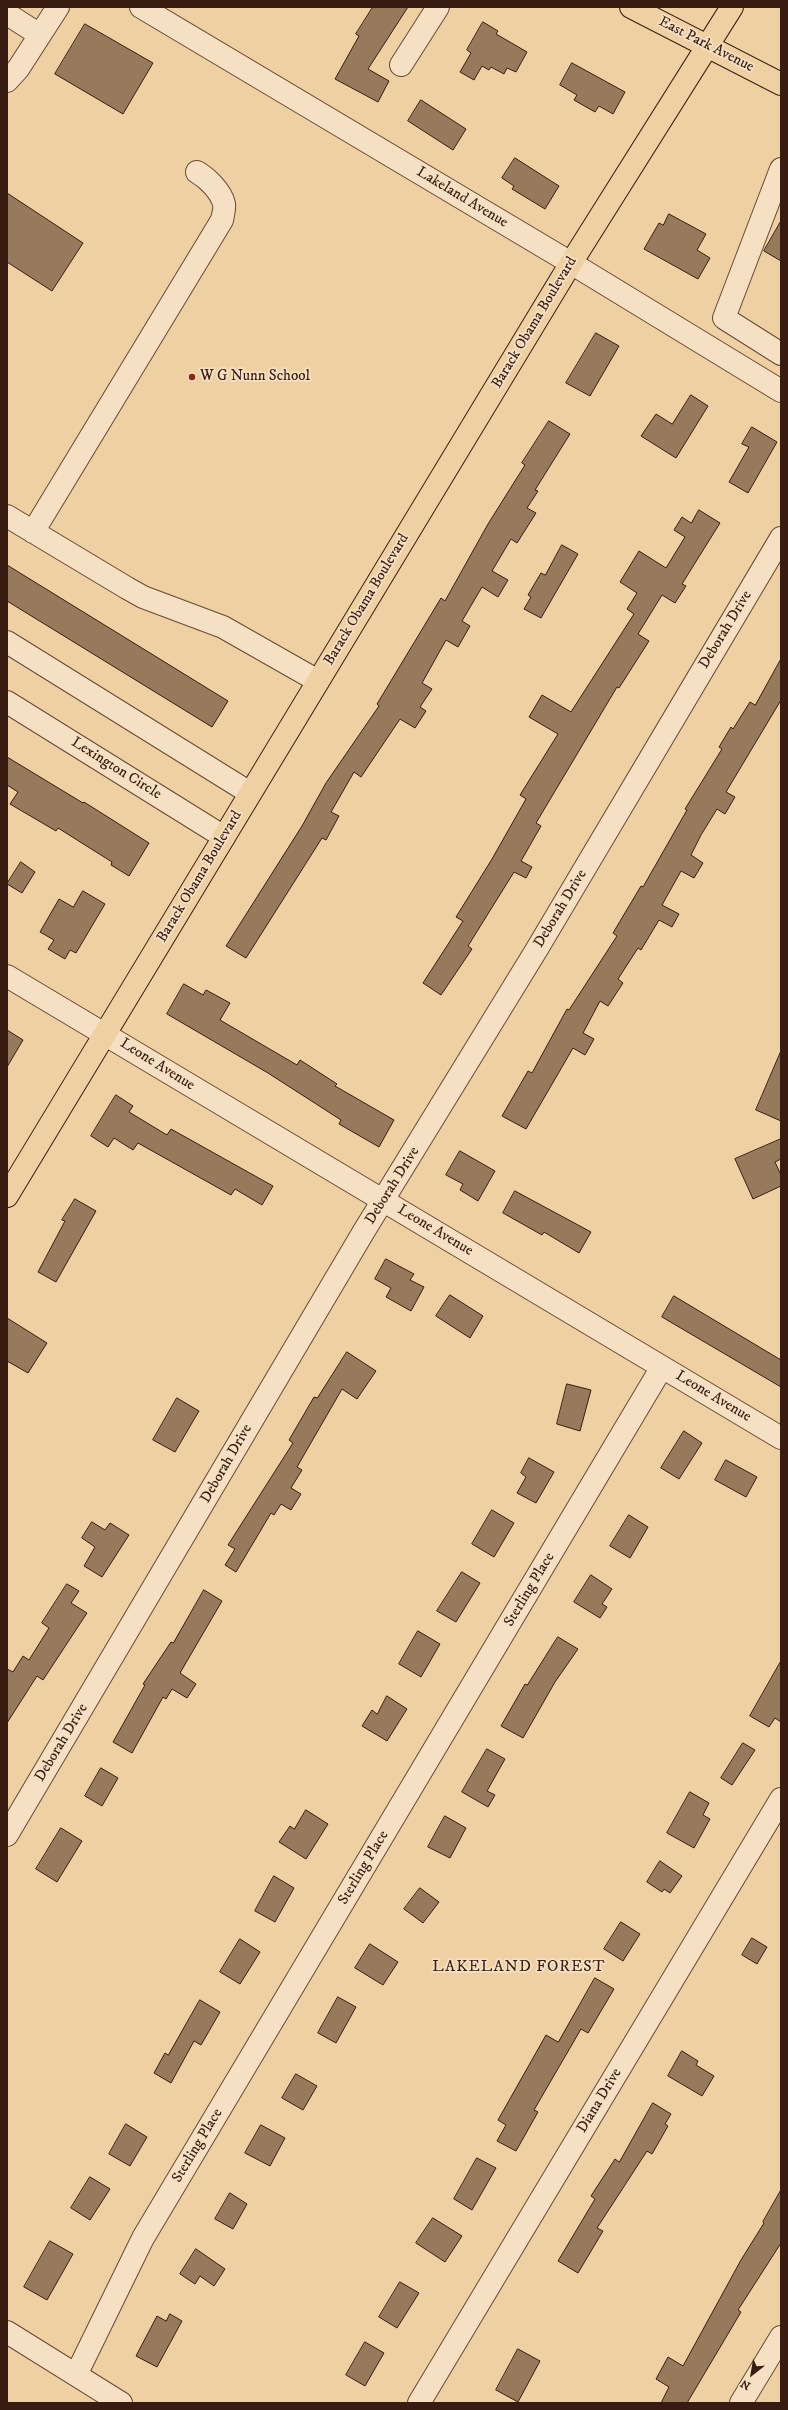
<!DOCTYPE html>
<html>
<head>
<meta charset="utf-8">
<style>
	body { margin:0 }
	#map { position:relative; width:788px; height:2410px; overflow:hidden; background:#efd0a2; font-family:"IM FELL DW Pica",serif }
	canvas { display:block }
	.frame { position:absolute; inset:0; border:8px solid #381c11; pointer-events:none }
	.north { position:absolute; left:732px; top:2354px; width:40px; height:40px; -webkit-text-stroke:3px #f5e0c3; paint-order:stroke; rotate:211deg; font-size:11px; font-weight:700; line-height:16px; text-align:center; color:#381c11 }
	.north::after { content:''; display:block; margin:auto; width:14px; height:18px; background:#381c11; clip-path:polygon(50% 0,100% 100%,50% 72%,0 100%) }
</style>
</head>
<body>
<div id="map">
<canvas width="788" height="2410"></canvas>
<div class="frame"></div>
<div class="north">N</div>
</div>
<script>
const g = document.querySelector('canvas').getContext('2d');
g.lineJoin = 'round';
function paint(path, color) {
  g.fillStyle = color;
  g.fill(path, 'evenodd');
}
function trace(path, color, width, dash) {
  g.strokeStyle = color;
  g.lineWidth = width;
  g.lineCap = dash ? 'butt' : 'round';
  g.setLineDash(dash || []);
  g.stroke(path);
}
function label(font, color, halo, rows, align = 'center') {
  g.font = font + ' "IM FELL DW Pica",serif';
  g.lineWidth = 3.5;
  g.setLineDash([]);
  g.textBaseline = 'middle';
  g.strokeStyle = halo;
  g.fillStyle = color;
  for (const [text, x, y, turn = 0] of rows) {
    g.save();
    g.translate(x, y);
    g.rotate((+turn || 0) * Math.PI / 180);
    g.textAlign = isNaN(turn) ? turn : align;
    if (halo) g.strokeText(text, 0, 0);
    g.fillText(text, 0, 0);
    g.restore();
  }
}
const building = new Path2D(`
	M373,7H408L368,69L389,81L378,102L335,79L359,36L356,34Z
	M483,22L498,31L496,34L527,52L516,72L507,68L504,74L491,67L489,70L482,66L474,80L460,72L471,53L467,50Z
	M85,24L153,63L123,114L55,74Z
	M572,63L625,92L613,114L599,106L595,112L574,100L577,95L560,85Z
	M421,100L466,129L453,150L408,121Z
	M515,158L559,186L545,209L512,189L514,186L502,178Z
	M7,193L83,243L52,291L7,262Z
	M669,214L706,234L697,250L710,258L698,279L644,249L659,223L663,225Z
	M781,221V261L764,251Z
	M596,333L619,346L590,396L566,383Z
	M691,395L708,406L676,458L641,436L656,414L672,424Z
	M549,421L570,434L535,490L538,491L527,508L536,513L517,543L511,539L492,571L508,580L498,597L482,587L462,621L470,626L458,647L446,640L422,683L432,689L420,707L426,711L415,728L400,719L361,777L354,772L331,812L339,816L326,840L322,838L246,958L226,946L302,826L326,783L379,706L377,704L441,598L445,601L488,524L525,465L522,463Z
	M752,427L777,442L748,493L729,482L749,447L742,444Z
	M699,510L720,523L682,584L686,586L675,603L662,595L638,634L649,641L619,688L617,687L536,823L541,826L521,861L532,867L526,878L514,872L468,946L472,949L441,995L423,983L463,921L456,917L492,859L526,799L520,795L558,734L529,717L542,695L571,712L634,614L627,609L637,593L620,582L639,551L666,568L685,537L674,530L682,517L691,523Z
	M562,545L578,554L541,618L524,609L531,597L528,595L541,573L545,575Z
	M7,565L228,701L212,727L7,601Z
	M781,659V700L726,792L735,797L725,814L717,809L701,835L691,855L703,863L694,878L681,871L662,905L679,914L672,927L659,920L641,950L638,948L618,979L623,983L608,1006L600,1001L583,1033L594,1039L585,1055L573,1048L526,1129L502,1116L528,1071L532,1073L567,1009L569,1010L617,936L613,933L641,886L643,887L687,810L685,809L722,749L719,747L731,727L733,729L750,702L755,705Z
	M7,757L83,803L84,802L149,843L129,876L111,865L112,862L58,828L56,831L10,804L18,792L7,785Z
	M21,862L35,872L22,893L7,884Z
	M83,891L105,904L76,953L70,950L65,959L48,949L54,940L40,932L59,899L73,907Z
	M184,984L203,995L206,990L230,1003L220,1020L297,1065L300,1060L337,1084L335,1086L394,1120L379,1147L339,1124L341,1120L268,1073L167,1014Z
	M7,1030L23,1040L7,1067Z
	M781,1051V1121L756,1110Z
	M116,1095L133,1106L129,1112L167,1135L171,1129L273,1186L262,1205L235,1189L231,1195L138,1143L133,1150L114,1138L108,1147L91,1136Z
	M781,1139V1159L775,1162L781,1175V1186L753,1199L735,1159Z
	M460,1151L495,1171L478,1201L460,1190L463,1184L446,1175Z
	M515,1191L591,1232L579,1253L544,1232L542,1235L503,1213Z
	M75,1199L96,1211L56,1282L38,1272L65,1221L62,1220Z
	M386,1259L414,1274L410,1280L424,1287L411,1311L386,1297L391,1288L375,1279Z
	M450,1295L483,1316L470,1338L436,1316Z
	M674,1296L781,1360V1387L662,1317Z
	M7,1318L47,1343L28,1373L7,1361Z
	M347,1352L376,1371L357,1399L342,1389L297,1467L302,1470L291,1488L301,1494L291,1510L281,1504L274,1515L271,1513L236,1572L225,1565L235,1549L228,1545L293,1443L289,1440L314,1397L317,1398Z
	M567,1384L591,1390L580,1431L557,1424Z
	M177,1398L199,1411L175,1452L153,1440Z
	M684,1431L702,1443L679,1479L661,1468Z
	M529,1458L554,1472L536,1503L517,1493L526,1477L521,1473Z
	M726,1460L757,1477L746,1497L715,1480Z
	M492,1510L514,1523L494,1557L472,1544Z
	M629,1515L648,1527L630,1558L610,1546Z
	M92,1522L105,1530L110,1523L129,1535L102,1577L84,1566L95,1547L82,1538Z
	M462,1572L480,1583L456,1622L437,1611Z
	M591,1575L612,1589L602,1604L607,1607L600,1618L574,1602Z
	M67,1584L79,1591L71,1603L87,1613L43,1680L37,1676L7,1723V1669L13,1672L23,1656L29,1660L49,1628L42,1623Z
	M204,1590L222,1601L180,1673L196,1684L187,1698L172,1689L166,1699L163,1697L132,1753L113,1742L145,1685L143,1684L171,1642L173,1643Z
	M418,1631L440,1644L421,1677L399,1664Z
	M558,1637L578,1649L555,1682L523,1738L501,1726L525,1684L527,1685Z
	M781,1661V1722L775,1718L769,1727L750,1716Z
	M387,1696L407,1709L387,1741L362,1726L372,1710L377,1714Z
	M743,1743L755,1750L732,1785L721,1778Z
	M487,1749L505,1759L487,1791L495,1795L488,1807L462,1792Z
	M101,1768L118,1778L102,1806L85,1796Z
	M690,1792L709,1803L703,1815L710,1819L694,1848L667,1833Z
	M306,1810L328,1824L306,1859L279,1842L290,1826L294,1829Z
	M445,1816L466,1828L450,1858L428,1847Z
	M61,1828L82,1841L57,1882L36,1869Z
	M660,1861L682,1876L670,1893L664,1889L662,1892L647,1882Z
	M274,1876L294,1888L275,1922L255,1911Z
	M420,1888L439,1902L423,1923L404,1909Z
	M621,1922L640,1934L623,1961L604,1949Z
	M752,1938L767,1947L757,1964L742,1955Z
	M240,1939L260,1952L240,1984L220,1972Z
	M370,1944L398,1962L383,1985L355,1968Z
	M595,1978L614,1989L588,2033L581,2029L534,2110L538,2112L516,2151L497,2141L506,2125L498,2120L546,2035L558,2042Z
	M338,1997L356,2007L336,2043L318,2033Z
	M200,2000L220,2012L201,2045L194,2041L171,2083L154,2073L165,2053L168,2055Z
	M682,2051L698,2061L696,2065L714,2076L702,2096L668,2076Z
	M296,2074L317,2086L303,2110L282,2098Z
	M653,2103L671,2114L665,2124L668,2126L652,2154L647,2151L597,2228L603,2231L578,2273L558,2261L595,2199L591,2196L615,2159L619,2162Z
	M126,2124L147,2137L130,2166L109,2154Z
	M261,2125L285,2138L270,2166L245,2153Z
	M477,2158L496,2168L472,2210L454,2199Z
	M90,2177L110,2189L90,2220L71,2208Z
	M781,2190V2243L738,2310L741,2312L687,2403H661L669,2387L656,2379L668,2357L683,2366L741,2260L764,2223L763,2222Z
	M230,2193L247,2204L233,2229L215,2219Z
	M433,2218L462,2236L445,2262L416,2243Z
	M50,2241L73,2254L47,2300L24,2287Z
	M196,2249L225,2269L214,2286L200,2276L195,2284L180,2274Z
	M400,2282L419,2293L397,2328L379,2317Z
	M170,2314L182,2321L157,2367L136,2356L157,2316L166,2321Z
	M365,2342L384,2353L365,2386L346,2375Z
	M518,2349L540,2361L518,2402L496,2390Z`);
paint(building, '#977a5c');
trace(building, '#381c11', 1);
const minor = new Path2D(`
	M141,7L571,263L781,391
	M7,14L40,35
	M401,65L438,7
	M7,81L18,69L58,7
	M781,169L724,318L781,354
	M7,516L127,588L143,597L223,627L318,681
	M33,532L222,220C223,215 225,208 224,204C221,191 207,178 197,172
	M7,642L250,793
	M7,702L224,837
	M7,976C265,1129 523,1283 781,1438
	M7,1835L364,1231L537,949L781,538
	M7,2332L121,2403
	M76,2375L143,2238L662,1367
	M419,2403L781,1799
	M741,2403L781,2337`);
const major = new Path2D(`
	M631,7L781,84
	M7,1196L571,263L732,7`);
trace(minor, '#664935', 24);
trace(major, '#381c11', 24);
trace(minor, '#f5e0c3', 22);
trace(major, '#efd0a2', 22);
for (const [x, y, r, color] of [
	[192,377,4,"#8f2418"]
]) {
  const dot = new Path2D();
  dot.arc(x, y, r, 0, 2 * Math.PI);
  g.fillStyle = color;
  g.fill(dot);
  trace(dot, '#f5e0c3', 1.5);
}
label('15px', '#381c11', '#f5e0c3', [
	["East Park Avenue",706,45,27],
	["Lakeland Avenue",462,198,31],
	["Barack Obama Boulevard",535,323,-59],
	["Barack Obama Boulevard",367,600,-59],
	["Deborah Drive",726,630,-59],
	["Lexington Circle",116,769,32],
	["Barack Obama Boulevard",200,877,-59],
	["Deborah Drive",561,909,-59],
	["Leone Avenue",157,1065,32],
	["Deborah Drive",393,1186,-58],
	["Leone Avenue",435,1231,31],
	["Leone Avenue",713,1397,31],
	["Deborah Drive",227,1464,-60],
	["Sterling Place",530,1590,-59],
	["Deborah Drive",62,1743,-59],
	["Sterling Place",364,1868,-59],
	["Diana Drive",600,2101,-59],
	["Sterling Place",198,2146,-59]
]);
label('15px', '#381c11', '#f5e0c3', [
	["W G Nunn School",200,377]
], 'left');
g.letterSpacing = '1px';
label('16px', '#381c11', '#f5e0c3', [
	["LAKELAND FOREST",519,1968]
]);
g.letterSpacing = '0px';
</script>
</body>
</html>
